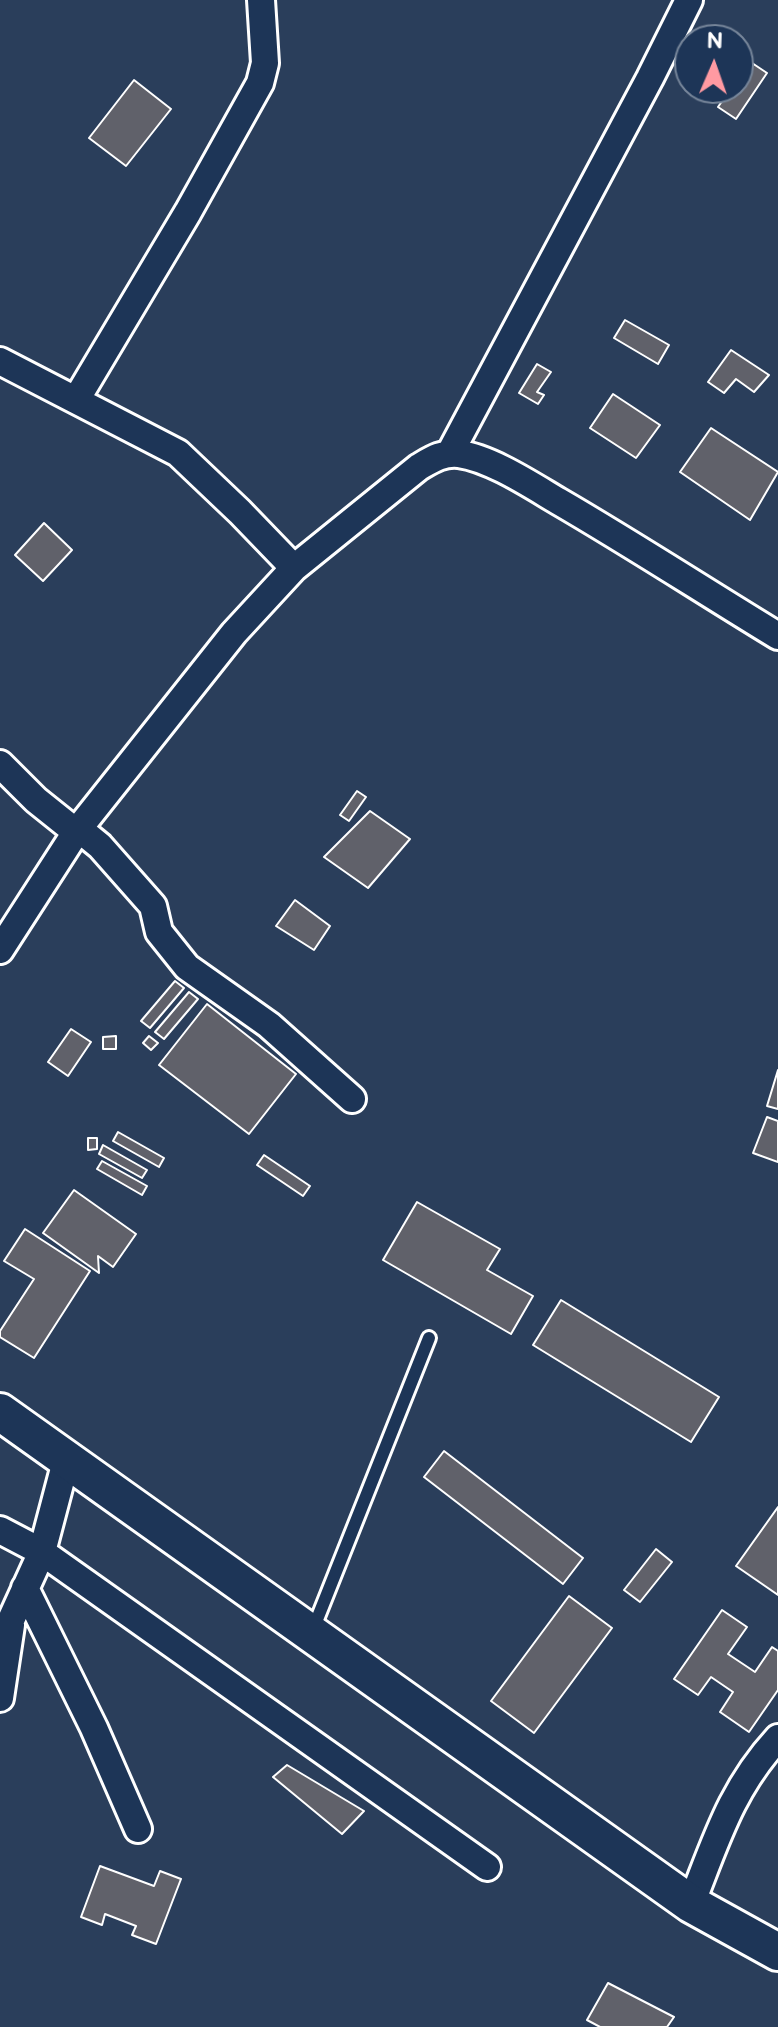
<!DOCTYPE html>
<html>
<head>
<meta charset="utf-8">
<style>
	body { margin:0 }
	#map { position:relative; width:778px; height:2027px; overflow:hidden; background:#2a3e5b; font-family:"Balsamiq Sans",sans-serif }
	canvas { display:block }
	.north { position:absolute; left:674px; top:24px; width:80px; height:80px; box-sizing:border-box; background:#1d3557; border:2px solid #77869a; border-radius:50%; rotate:2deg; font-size:22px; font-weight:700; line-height:32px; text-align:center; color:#fff }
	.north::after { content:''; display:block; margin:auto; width:28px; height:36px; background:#ff9aa2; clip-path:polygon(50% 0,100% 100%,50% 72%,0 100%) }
</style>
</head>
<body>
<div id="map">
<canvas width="778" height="2027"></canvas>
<div class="north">N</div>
</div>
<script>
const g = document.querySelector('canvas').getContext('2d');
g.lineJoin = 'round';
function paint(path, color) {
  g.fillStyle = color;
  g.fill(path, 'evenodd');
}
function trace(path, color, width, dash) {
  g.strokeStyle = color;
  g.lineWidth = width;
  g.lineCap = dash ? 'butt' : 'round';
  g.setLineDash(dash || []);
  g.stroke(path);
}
const building = new Path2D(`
	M749,61L767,73L736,119L718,107L731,88H738V77Z
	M134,80L171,109L126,166L89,138Z
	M625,320L669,345L658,364L614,338Z
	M731,350L769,375L754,392L736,379L724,393L708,382Z
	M537,364L551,372L537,392L544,395L538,404L519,393Z
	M613,394L660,425L636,458L590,428Z
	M711,428L778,472L750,520L680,472Z
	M44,523L72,550L43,581L15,555Z
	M357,791L366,797L349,821L340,815Z
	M370,811L410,839L368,888L324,857Z
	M295,900L330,926L314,950L276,926Z
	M175,981L184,988L150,1028L141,1021Z
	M189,992L198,999L164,1039L155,1032Z
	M207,1004L296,1074L249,1134L159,1065Z
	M71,1029L91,1042L68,1076L48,1062Z
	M116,1036V1049H103V1037Z
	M149,1036L158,1043L151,1050L143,1043Z
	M778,1070V1109L767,1106Z
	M767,1117L778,1121V1162L753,1153Z
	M118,1132L164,1158L159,1167L113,1141Z
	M88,1138H97V1149L88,1150Z
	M103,1145L147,1170L142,1178L99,1154Z
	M264,1155L310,1186L303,1196L257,1165Z
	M102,1161L147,1186L142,1195L97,1169Z
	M74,1190L136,1234L113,1267L98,1256L99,1273L43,1233Z
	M417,1202L500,1249L487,1270L533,1296L511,1334L383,1260Z
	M25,1229L90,1271L34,1358L0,1337V1331L34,1279L4,1261Z
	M561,1300L719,1397L691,1442L533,1345Z
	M444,1451L583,1558L563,1584L424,1477Z
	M778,1507V1595L736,1566Z
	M656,1549L672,1562L640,1602L624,1590Z
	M569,1596L612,1628L534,1733L491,1701Z
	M722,1610L747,1627L728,1654L755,1672L772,1647L778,1651V1690L749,1732L720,1712L733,1692L711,1677L698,1695L674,1679Z
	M287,1765L364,1811L342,1834L273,1777Z
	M100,1866L154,1886L160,1871L181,1879L156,1944L132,1935L136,1926L105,1914L102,1925L81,1917Z
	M608,1983L674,2017L667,2027H600L587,2020Z`);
paint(building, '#60616a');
trace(building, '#fff', 2);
const lane = new Path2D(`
	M312,1632L429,1338`);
const street = new Path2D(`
	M0,361L178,453L240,512L294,568
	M76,400L188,212L260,83L265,63L261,0
	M450,453L650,78L689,0
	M0,764L36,800L76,832
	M78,828L100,846L153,906L159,932L187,967L269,1025L352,1099
	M0,950L76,832L234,633L294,568L419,467C431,460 443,452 459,454C490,458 531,485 558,501C632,544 704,591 778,636
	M0,1530L42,1552L487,1867
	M25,1588L94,1728L138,1829
	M0,1644L42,1552L66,1461
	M0,1698L11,1625
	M691,1904C716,1841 731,1789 778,1738`);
const secondary = new Path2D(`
	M0,1412L691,1904L778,1952`);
trace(lane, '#fff', 18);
trace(street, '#fff', 32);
trace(secondary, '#fff', 42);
trace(lane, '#1d3557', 12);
trace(street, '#1d3557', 26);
trace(secondary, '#1d3557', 36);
</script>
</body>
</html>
